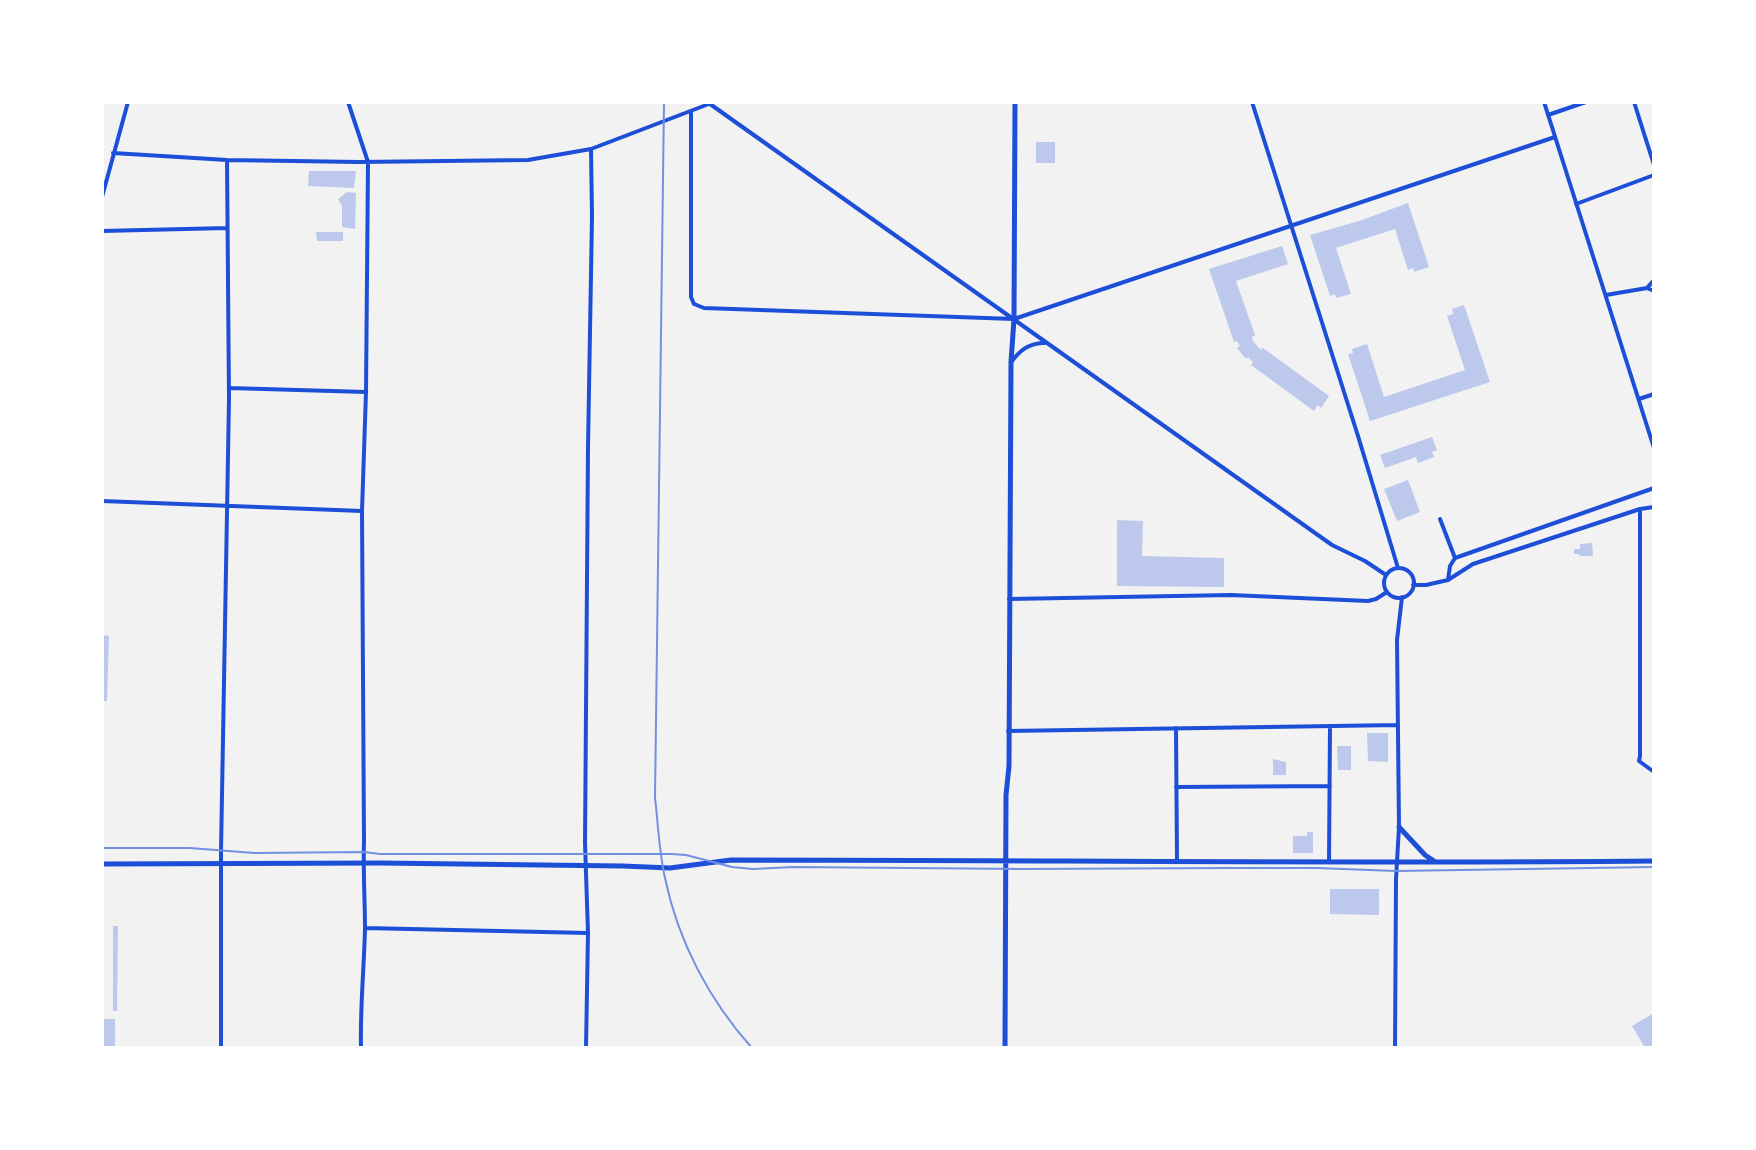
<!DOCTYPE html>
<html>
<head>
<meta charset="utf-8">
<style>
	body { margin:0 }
	#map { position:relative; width:1756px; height:1150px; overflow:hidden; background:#f2f2f2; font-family:Arial,sans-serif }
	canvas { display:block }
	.frame { position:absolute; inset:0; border:104px solid #fff; pointer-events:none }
</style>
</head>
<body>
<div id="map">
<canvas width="1756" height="1150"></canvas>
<div class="frame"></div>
</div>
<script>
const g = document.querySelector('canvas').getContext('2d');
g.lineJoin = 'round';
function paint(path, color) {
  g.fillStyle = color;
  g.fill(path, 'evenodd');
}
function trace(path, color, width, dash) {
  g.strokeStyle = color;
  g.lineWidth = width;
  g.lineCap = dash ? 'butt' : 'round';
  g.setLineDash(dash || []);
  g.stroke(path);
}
paint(new Path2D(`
	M1036,142H1055V163H1036Z
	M309,171H356L354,188L308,186Z
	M347,192L356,193L355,229L342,227V206L338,199Z
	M1408,203L1429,267L1414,272L1413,268L1408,270L1395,229L1336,248L1351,294L1336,298L1335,294L1330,296L1310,235L1359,221Z
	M316,232H343V241H317Z
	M1282,246L1288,264L1236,281L1255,335L1252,337L1253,341L1258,347L1261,350L1263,348L1329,396L1321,408L1318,405L1314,411L1251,365L1253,362L1248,357L1246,359L1237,348L1240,346L1237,341L1234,342L1209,269Z
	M1464,305L1490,382L1370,421L1348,354L1353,353L1352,349L1367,344L1384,397L1465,370L1447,316L1453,314L1452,309Z
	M1432,437L1437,450L1432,452L1434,457L1418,463L1416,457L1385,468L1380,455Z
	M1408,480L1420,512L1397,521L1384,489Z
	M1117,520L1143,521L1142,556L1224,558V587L1117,586Z
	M1592,543L1593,556H1579L1580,554H1574V549H1580V544Z
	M102,635L109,636L107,701H102Z
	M1367,733H1388V762L1368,761Z
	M1337,746H1351V770H1338Z
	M1273,759L1286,762V775H1273Z
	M1307,832H1313V853H1293V836H1307Z
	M1330,889H1379V915L1330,914Z
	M113,926H118L117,1011H113Z
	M1654,1013V1048H1645L1632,1026Z
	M102,1019H115V1046H102Z`), '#bdc9ec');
trace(new Path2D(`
	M348,102L368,162L366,392L362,511L364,841C363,871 365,900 365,929C364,969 360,1008 361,1048
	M1252,102L1358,436L1398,568
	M1544,102L1654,448
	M1634,102L1654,165
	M710,104L1332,545L1365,561L1386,575
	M691,111V297L694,304L704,308L1014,319L1555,137
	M1548,115L1586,102
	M113,153L227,160L359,162L528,160L591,149L714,102
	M102,197L128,102
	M1576,204L1654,175
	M102,231L227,228
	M1647,288L1654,280
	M1606,295L1647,288L1654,291
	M1012,361C1021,349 1030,343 1045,343
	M229,388L366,392
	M1639,399L1654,394
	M102,501L362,511
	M1640,509V756L1639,761L1654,772
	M1440,519L1455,558
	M1384 583a15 15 0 1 1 30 0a15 15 0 1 1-30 0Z
	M1448,580L1450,566L1455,558L1654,488
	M1413,585H1426L1448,580L1473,564L1640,509L1654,507
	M1009,599L1231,595L1368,601L1376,599L1387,592
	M1176,728L1177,861
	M1008,731L1398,725
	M1176,787L1330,786
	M1329,861L1330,728
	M365,928L588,933
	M221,1048V851L229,399L227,160
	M586,1048L588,933L585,843L588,447L592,216L591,149
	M1395,1048L1396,879L1399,827L1397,640L1402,597`), '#1d4ed8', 4);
trace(new Path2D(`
	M1399,827L1425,855L1434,861
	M102,864L380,863L623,866L670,868L731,860C1039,860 1346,864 1654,861
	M1005,1048L1006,795L1009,766L1011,362L1014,319L1015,102`), '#1d4ed8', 5);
trace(new Path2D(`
	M102,848H190L254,853L364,852L380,854H672L686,855L732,867L753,869L793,867L1024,869L1228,868H1317L1396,871L1654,867`), '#7290e2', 2);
trace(new Path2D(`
	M664,102L655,797C658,824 659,851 665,878C678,941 709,1000 752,1048`), '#7290e2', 2);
</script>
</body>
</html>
